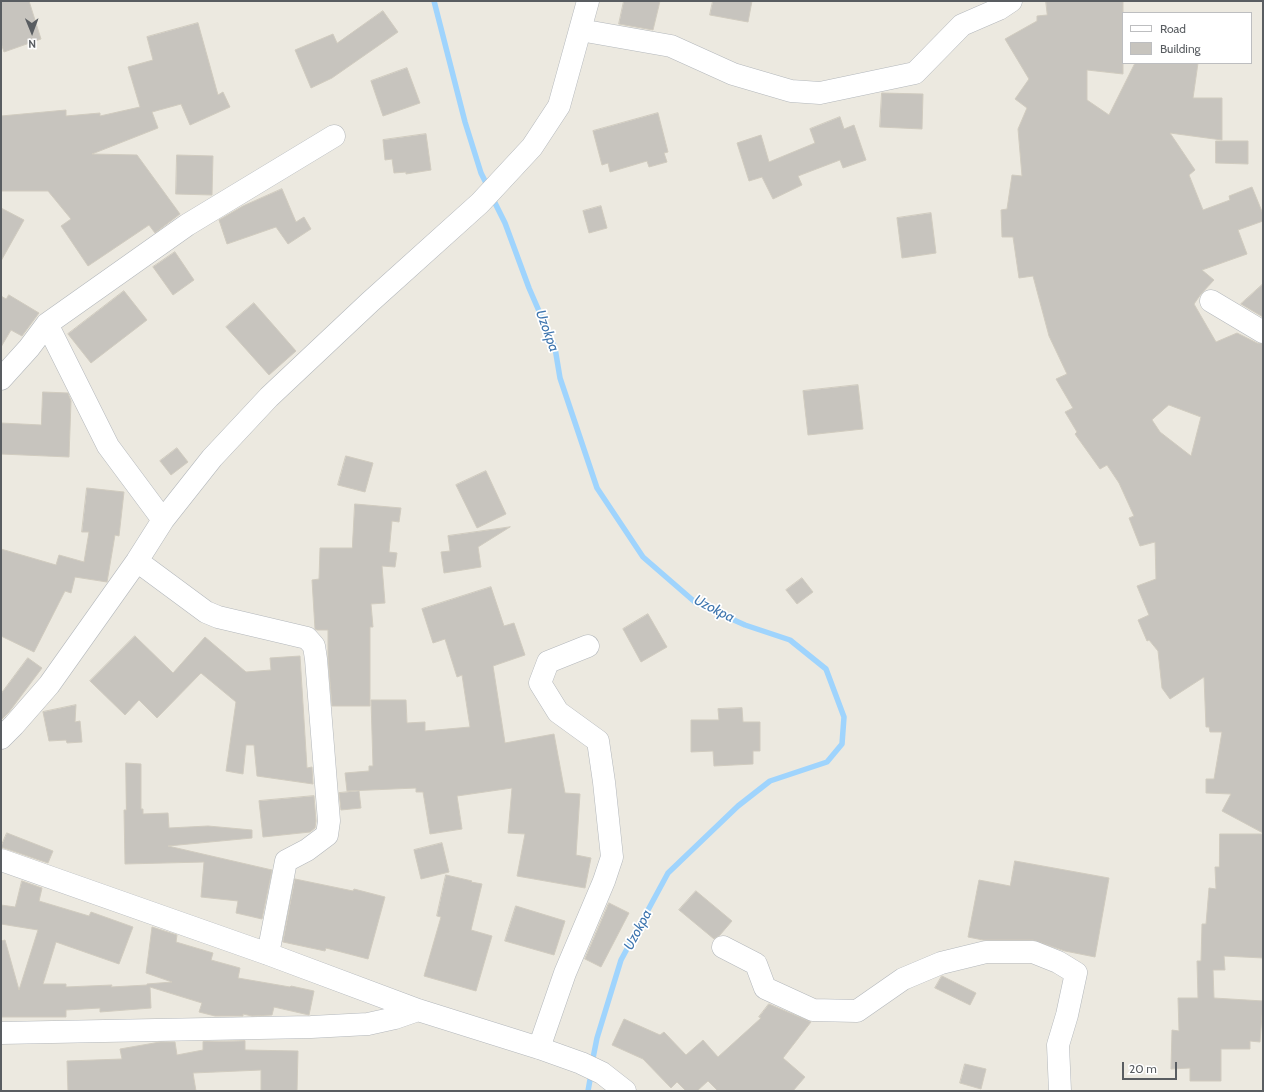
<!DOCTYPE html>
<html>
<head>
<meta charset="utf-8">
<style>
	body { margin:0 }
	#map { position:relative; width:1264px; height:1092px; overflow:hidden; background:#ece9e0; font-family:Cabin,sans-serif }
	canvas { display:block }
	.frame { position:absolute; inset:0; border:2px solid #595d61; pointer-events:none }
	.legend { position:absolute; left:1122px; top:12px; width:130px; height:52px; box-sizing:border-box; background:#fff; border:1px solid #bdbec0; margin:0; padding:5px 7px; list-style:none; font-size:12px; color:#595d61 }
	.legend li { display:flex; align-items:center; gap:8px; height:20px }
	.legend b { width:20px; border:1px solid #bdbec0 }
	.north { position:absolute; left:12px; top:12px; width:40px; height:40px; -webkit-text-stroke:3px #fff; paint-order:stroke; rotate:179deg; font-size:11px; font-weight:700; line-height:16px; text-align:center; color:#595d61 }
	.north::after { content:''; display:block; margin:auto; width:14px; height:18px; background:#595d61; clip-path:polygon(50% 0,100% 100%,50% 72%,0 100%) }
	.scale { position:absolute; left:1122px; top:1062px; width:55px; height:18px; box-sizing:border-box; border:2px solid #595d61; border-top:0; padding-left:5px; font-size:12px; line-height:14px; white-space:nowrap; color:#595d61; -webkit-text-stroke:3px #fff; paint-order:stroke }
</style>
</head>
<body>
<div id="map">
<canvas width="1264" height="1092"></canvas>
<div class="frame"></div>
<ul class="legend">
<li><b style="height:5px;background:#fff"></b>Road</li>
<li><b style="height:11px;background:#c7c4be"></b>Building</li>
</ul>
<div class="north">N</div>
<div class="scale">20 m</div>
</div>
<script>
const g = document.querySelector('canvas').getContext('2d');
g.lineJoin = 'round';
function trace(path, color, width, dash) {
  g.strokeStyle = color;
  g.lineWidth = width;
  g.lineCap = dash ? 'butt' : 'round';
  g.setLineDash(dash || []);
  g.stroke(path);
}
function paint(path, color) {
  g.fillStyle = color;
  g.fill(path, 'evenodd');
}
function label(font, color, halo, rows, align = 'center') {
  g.font = font + ' Cabin,sans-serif';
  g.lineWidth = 3.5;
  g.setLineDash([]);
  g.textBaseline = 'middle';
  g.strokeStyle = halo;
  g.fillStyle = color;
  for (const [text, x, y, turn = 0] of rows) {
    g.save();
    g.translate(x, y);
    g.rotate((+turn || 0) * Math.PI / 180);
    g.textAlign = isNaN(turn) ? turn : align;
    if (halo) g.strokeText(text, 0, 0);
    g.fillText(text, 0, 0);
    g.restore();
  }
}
trace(new Path2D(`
	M434,1L465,122L481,173L488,187
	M492,197L505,223L529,288L555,348L560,378L597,488L643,557L696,603L745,625L790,640L826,669L844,717L842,744L827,762L770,781L738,806L668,873L621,960L597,1038L592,1063
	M588,1091L591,1074`), '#9fd4fd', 5.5);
const building = new Path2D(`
	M1,1H29L41,39L4,52L1,43Z
	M624,1H660L653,30L619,24Z
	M713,1H752L748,22L710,15Z
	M1046,1H1123V74L1087,70V100L1109,115L1135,63H1198L1193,98H1222V140L1170,133L1195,170L1189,175L1203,210L1230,200L1229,196L1252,187L1263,214V221L1238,230L1247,254L1202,270L1214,280L1201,294L1194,304L1216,342L1237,333L1257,343L1263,344V833L1222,811L1231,794L1206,793V779H1214L1222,732H1210L1209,727H1206L1204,677L1170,699L1162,688L1158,651L1149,640L1147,641L1138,620L1149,615L1137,586L1156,579L1155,542L1140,546L1129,518L1134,516L1119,483L1107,465L1100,469L1075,434L1077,432L1065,412L1073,408L1056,379L1067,374L1049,336L1033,276L1019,278L1013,237H1002L1001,210L1007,209L1012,175L1022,176L1018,129L1027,108L1015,99L1029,79L1005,39L1037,21V16L1047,15ZM1169,405L1201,417L1191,456L1160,432L1152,420Z
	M383,11L398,32L332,78L311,88L295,50L333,34L337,43Z
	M198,23L218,95L223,92L230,107L190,125L181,104L152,112L158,128L92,154L137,155L180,214L155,233L149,225L88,266L61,226L71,219L48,191H1V116L66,110V116L100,113V116L140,107L128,67L153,60L147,37Z
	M407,68L420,103L383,116L371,81Z
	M882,93L923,94L922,129L880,127Z
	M658,113L668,152L664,153L667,162L649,167L647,161L610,172L608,163L602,165L593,131Z
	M840,117L844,129L854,125L866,160L843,168L840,160L798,176L802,185L773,199L762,177L749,181L737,143L761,135L769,162L815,143L810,129Z
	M426,134L431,170L406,174V172L394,173L392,159L385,160L383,140Z
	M1216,141H1248V164L1216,163Z
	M177,155L213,156L212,195L176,194Z
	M282,189L296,222L304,217L311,229L288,244L276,227L227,244L219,220L243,206Z
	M601,206L607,228L589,233L583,211Z
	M1,208L24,220L1,261Z
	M931,213L936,253L902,258L897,218Z
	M175,252L194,280L173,295L153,267Z
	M1263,284V317L1241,304Z
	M124,291L147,320L91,363L68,334Z
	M9,295L39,313L22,336L11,330L1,347V296L6,299Z
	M254,303L296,351L269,375L226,327Z
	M858,385L863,429L808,435L803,391Z
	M43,392L68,393L71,401L69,457L1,454V423L41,425Z
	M177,448L188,462L171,475L160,461Z
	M346,456L373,463L365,492L338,485Z
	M486,471L506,514L477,528L456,485Z
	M87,488L124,492L119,536L115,535L107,582L75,577L71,593L65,591L34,652L1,636V549L56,565L59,555L84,562L89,532H82Z
	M355,504L401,508L399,522L392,521L389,552L397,553L395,567L382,566L385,603L371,604L373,627H370V706H332L328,657V630H317L315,629L312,580L319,579L320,548H352Z
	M510,527L478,547L481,567L444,573L441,552L450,551L448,536Z
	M802,578L813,592L797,604L786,590Z
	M491,587L504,626L514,623L525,655L493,666L505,743L554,734L565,793L580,794L576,855L591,858L585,888L517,876L525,834L508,833L512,788L457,796L462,829L430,834L423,792H416V788L347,791L345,773L369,771V766H373L371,700H406L407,723L425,722V731L470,727L462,675L457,677L445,639L433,643L422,609Z
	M648,614L667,647L641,662L623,629Z
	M135,636L173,673L205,637L246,672L271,670L270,658L300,656L307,768L312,767L313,784L257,776L254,745H246L243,774L226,771L236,702L201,673L157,718L139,700L125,715L90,681Z
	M28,658L42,668L9,712L1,720V694Z
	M76,705L75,722L80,721L82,742L67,743L66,740L49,741L43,712Z
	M742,708L743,722H760V751H753V764L714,766L713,751L691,752V720H719L718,709Z
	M126,763L141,764V809H143V814L168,813L169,828L208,826L252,830V838L168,846L272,870L262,919L236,913L238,901L201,897L204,862L125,864L124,810H126Z
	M359,791L361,808L341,810L339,793Z
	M314,796L316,821L315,828L310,832L263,837L259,801Z
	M7,833L53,851L48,863L1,847Z
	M1220,834H1263V958L1224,956L1225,970H1213L1214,998L1263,1001L1260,1042L1250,1041V1049H1221V1081H1190V1068L1171,1069L1172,1030L1179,1031L1178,998H1198L1197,961H1201L1202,924H1206L1209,888L1216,889L1215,867H1219Z
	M442,843L449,872L421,879L414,850Z
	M1015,861L1109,878L1095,957L1065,951L1033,940H983L968,937L979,880L1010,886Z
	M446,875L472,881L471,882L482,884L471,930L492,936L476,991L424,976L441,917L437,916Z
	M295,879L353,891L354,889L385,897L368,959L326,948L325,951L283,942Z
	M22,881L42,888L39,901L89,916L91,912L133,927L119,964L56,942L43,984H66V987L112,985L111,987L147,985V984L172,982L146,973L152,927L177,935L176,942L213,953L211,960L240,968L238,978L290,987L291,986L314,991L309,1015L274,1007L272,1015L252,1016L243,1014V1016H215L199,1012L202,1003L150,987L151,1008L100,1012V1008L66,1010V1017H1V941L5,940L19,990L38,930L1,924V905L15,907Z
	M696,891L732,921L720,935L714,939L679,910Z
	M609,903L629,913L601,967L585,959Z
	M516,906L565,921L554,955L505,941Z
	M942,976L976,993L970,1005L935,988Z
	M769,1004L811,1022L783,1058L805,1077L793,1091H718L708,1081L697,1091H686L677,1082L671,1088L643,1059L612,1045L624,1019L660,1035L664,1032L686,1055L703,1040L718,1057L761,1018L759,1017Z
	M245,1041V1050L298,1051L297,1091H261V1070L193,1073L196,1091H68L67,1061L122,1059L120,1049L160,1042H175L177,1055L203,1050V1042Z
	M965,1064L986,1069L981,1089L960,1083Z`);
paint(building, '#c7c4be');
trace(building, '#d0cbbf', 1);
const minor = new Path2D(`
	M580,30L671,46L733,74L791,91L820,93L915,73L962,25L999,9L1011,1
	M1211,301L1263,332
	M47,324L108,446L163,520
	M1,379L29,348L47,324L187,225L334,136
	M137,561L206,612L218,617L307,638L314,646L316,659L329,821L327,835L307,850L286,861L268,954
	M1,738L14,725L49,685L137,561L163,520L212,458L269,397L370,302L480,203L532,147L559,106L588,1
	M1,860L268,954L418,1010L539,1048L581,1063L602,1073L625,1091
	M723,947L756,964L765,988L813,1010L857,1011L903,979L941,963L986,952H1033L1058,962L1076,973L1067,1015L1058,1045L1060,1091
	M1,1033L311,1027L368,1024L395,1018L418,1010
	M539,1048L565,973L604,881L612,857L604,782L598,741L558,712L540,683L548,662L588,646`);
trace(minor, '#b3b7bb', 23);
trace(minor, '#fff', 22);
label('italic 14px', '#3e75ae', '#fff', [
	["Uzokpa",547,331,70],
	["Uzokpa",714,609,27],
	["Uzokpa",638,930,-62]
]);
</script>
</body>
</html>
